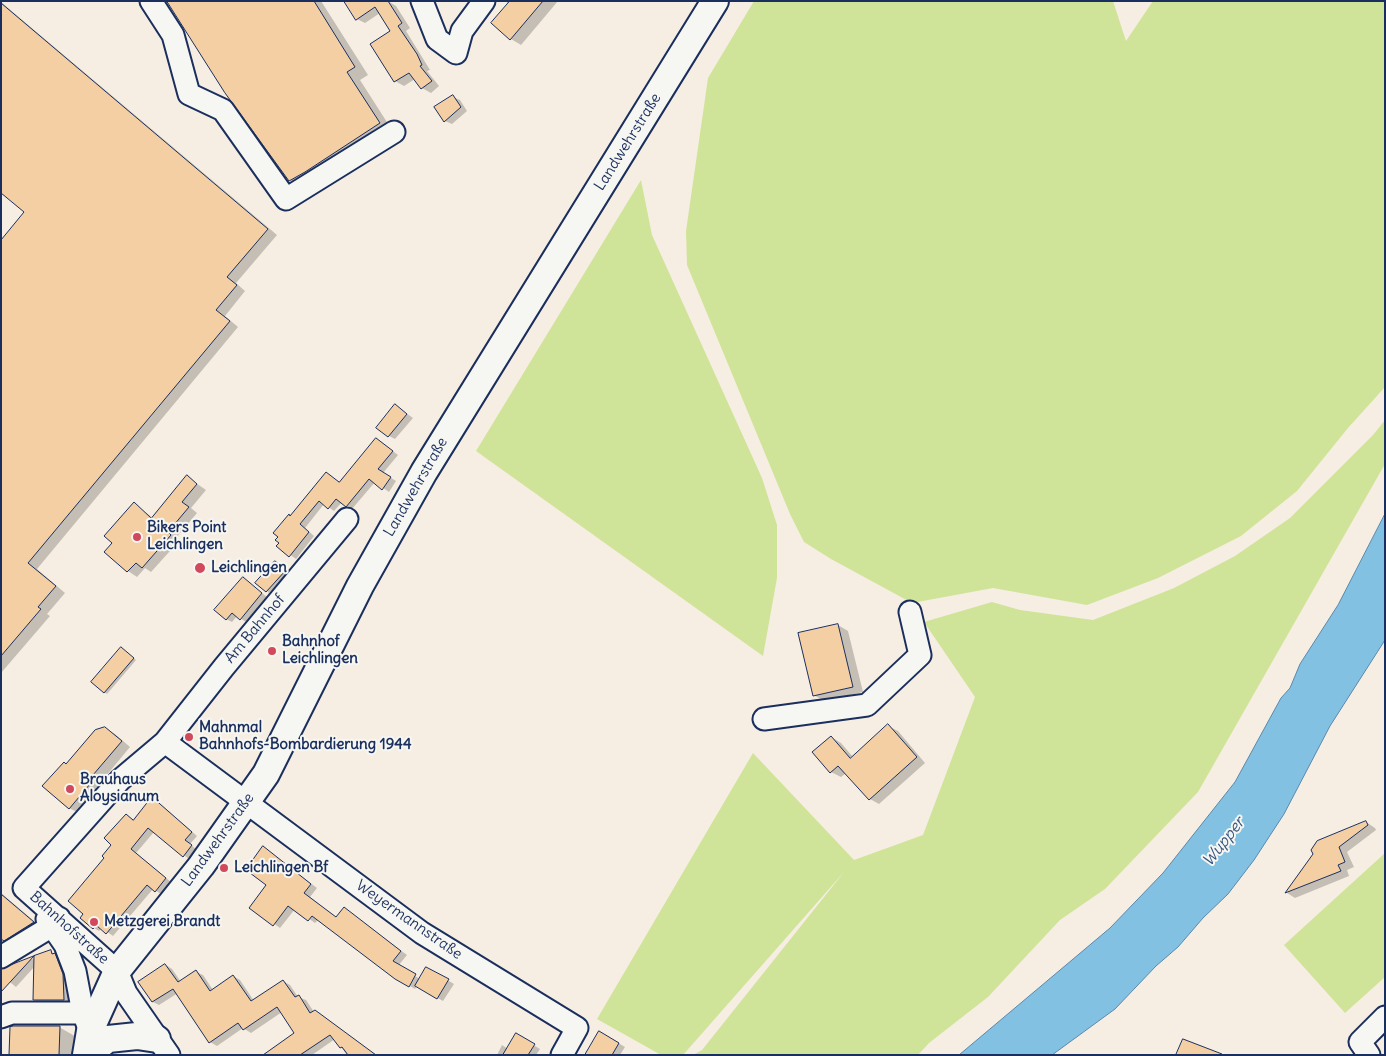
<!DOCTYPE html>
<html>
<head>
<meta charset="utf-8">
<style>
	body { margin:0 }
	#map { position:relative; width:1386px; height:1056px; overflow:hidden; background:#f6eee2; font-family:Delius,sans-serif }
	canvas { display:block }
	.frame { position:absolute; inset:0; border:2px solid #1b2f5e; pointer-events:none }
</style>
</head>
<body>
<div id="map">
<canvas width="1386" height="1056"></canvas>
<div class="frame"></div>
</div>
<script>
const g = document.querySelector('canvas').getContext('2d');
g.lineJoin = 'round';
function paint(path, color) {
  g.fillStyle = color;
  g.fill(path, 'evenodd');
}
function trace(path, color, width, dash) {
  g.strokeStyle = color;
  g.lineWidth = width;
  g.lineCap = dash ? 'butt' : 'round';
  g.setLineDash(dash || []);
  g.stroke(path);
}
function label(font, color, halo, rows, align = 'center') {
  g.font = font + ' Delius,sans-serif';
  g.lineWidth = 4;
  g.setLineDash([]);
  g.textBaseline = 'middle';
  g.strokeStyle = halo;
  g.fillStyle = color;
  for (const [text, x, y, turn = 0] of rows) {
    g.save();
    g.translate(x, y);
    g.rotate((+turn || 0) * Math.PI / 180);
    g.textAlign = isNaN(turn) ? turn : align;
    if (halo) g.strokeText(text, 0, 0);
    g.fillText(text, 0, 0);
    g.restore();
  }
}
paint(new Path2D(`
	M754,1H1113L1126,41L1153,1H1385V387L1348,428L1297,491L1241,536L1158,578L1087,605L993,588L912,603L831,559L804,542L790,514L687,265L686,231L708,78Z
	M641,180L652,235L762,478L777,525V578L763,656L476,451Z
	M1385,420V464L1198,792L1105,889L1060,920L988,997L929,1043L918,1055H693L702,1050L844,872L683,1055H661L597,1019L753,753L854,860L923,835L975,697L924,622L992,602L1020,610L1093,620L1174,588L1235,556L1290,518L1373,435Z
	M1385,853V977L1345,1013L1284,945Z`), '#d0e499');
const water = new Path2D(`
	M1385,514V640L1330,726L1284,814L1254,860L1228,894L1203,918L1178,947L1156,966L1115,1009L1052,1055H959L1110,928L1163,873L1235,782L1281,698L1290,688L1300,664L1338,605Z`);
paint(water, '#83c1e3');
trace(water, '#5987ae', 1);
paint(new Path2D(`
	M168,1H321L368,75L360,80L392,130L303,188L290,180Z
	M345,1H388L396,6L410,28L406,31L430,70L427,71L439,86L431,93L422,88L415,79L404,86L395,81L371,44L392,31L380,13L365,23L357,19Z
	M505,1H558L521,45L511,39L509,4Z
	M1,2L277,235L236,283L245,291L225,316L238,327L37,569L65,593L47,614L50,616L1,673V614L26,212L1,191Z
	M453,97L460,100L467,111L452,124L445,121Z
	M396,406L413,418L395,439L389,436Z
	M377,439L398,455L383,473L396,481L389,492L375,482L352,509L342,502L334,511L324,504L305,528L314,536L296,559L278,546L291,517L326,473L340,483Z
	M187,477L206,490L191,508L197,513L176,538L179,541L151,572L145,568L137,577L128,571L106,552L114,543L135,504L153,518Z
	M278,564L288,572L269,593L267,591Z
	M244,579L267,597L246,622L237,616L232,622L226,619Z
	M838,625L848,631L863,692L824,701L814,695Z
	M124,650L136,660L107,694L104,692Z
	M888,726L898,731L925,763L879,804L870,799L846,773L841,777L831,772V737L841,743L853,757Z
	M105,729L115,734L130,747L96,788L99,790L79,813L69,808L67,765Z
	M158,802L197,836L190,844L197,850L189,859L154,832L136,853L171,882L161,894L153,889L113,936L102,928L99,931L94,928L106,858L126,815L134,820Z
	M1366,822L1375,828L1376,830L1347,852L1354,867L1347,870L1349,876L1295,898L1287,893L1315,854Z
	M264,848L317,888L310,897L337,918L350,913L407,955L398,966L420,979L427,968L454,984L443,1001L417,986L415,989L396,978L319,919L315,923L295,909L280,928L251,907L268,885Z
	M1,893L40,926L11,944L1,937Z
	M51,952L71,963L85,995L55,1012L34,1000L35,966L16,987L1,975L7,969Z
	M166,965L172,969L181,982L196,972L203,975L213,990L233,976L240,980L254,1001L283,981L290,985L298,997L306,1000L314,1012L375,1055H347L335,1039L312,1055H265L296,1034L282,1012L251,1033L243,1028L217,1046L210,1042L178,993L159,1005L153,1002L140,982Z
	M59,1027L80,1039V1055H10Z
	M600,1032L625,1047L620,1055H586Z
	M517,1035L540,1049L536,1055H497L502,1045L508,1049Z`), '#0003');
const building = new Path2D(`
	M167,1H314L355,67L347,72L380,123L305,172L289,181L225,93Z
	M344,1H388L402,23L398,26L417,54L422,65L420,66L432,81L421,89L409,73L394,82L370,44L390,31L375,7L356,20Z
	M510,1H543L510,40L491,23Z
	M1,3L268,229L227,277L237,285L216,310L230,321L28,563L56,586L38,607L41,609L1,656V240L24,212L1,193Z
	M453,95L461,107L444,122L434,107Z
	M395,404L407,414L388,437L376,428Z
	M376,438L393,451L378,469L391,477L382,490L369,479L346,507L336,499L328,509L319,501L300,524L309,532L289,557L276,546L279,543L275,540L278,537L273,533L289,514L290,516L326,472L339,482Z
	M187,475L197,484L182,502L189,507L168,532L171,535L142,568L136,563L127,572L104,552L112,543L104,536L134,502L151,518Z
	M275,561L286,570L266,592L255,583Z
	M243,577L262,593L240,620L232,613L226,620L214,610Z
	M838,624L853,687L813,696L798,633Z
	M121,647L134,658L104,693L91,682Z
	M888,724L917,757L869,800L838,766L830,773L812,752L831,736L850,758Z
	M105,727L122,741L87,782L90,784L69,809L42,786L64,762L66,764L95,730Z
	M152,797L192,832L185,840L192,845L183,857L148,828L131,849L166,878L155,892L147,885L106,934L96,925L93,929L80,918L83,914L68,901L104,858L102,856L111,845L104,838L126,814L133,820Z
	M1366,821L1368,825L1339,847L1345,862L1338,865L1341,871L1285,893L1313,854L1311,850L1317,841Z
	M263,846L311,884L304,893L336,917L344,907L401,951L393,961L416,974L409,987L395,979L312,916L308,921L288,906L273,926L249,908L266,885L246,870Z
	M1,894L34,922L4,941L1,939Z
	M51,950L52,954L55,953L63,974L64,1000H33L34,956Z
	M34,956L1,992V969Z
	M165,964L178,982L196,970L210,991L233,975L251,1001L283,980L295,997L299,995L310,1013L315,1010L376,1055H348L342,1047L340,1048L330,1035L300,1055H263L294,1033L277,1007L243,1030L238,1023L209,1043L173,989L152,1002L138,982Z
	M426,967L449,979L437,999L415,986Z
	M14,1026H60L59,1055H9L10,1027Z
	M599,1031L619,1043L612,1055H585Z
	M516,1033L535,1044L528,1055H503Z
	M1183,1039L1222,1054L1221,1055H1176Z`);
paint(building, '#f4cfa4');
trace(building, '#1b2f5e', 1);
const minor = new Path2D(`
	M151,1L173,35L189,94L223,110L286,199L394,132
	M422,1L437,39L456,53L462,31L484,1
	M764,719L867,705L920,655L910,612
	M165,742L422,933L577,1028L562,1055
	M24,888L120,780L165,742L224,667L347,519
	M24,888L117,971L126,993L169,1055
	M47,919L65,945L75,971L83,1013L90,1031
	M1,957L52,926L59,918
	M1,1017L12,1013H83
	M1369,1055L1360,1042L1385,1017`);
const major = new Path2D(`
	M86,1055L90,1031L117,971L201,866L266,774L360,586L424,472L715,1
	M87,1055L108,1039L137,1036L157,1039`);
trace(minor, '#1b2f5e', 25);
trace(major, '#1b2f5e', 30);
trace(minor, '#f6f6f2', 21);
trace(major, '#f6f6f2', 26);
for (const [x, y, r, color] of [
	[137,537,5,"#d1495b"],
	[200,568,6,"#d1495b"],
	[272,651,5,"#d1495b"],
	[189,737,5,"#d1495b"],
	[70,789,5,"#d1495b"],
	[224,868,5,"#d1495b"],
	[94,922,5,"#d1495b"]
]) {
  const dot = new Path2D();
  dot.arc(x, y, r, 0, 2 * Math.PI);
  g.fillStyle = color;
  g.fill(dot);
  trace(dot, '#f6f6f2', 2);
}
label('15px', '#1b2f5e', '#f6f6f2', [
	["Landwehrstraße",628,142,-58],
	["Landwehrstraße",416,487,-60],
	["Am Bahnhof",255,629,-50],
	["Landwehrstraße",218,840,-54],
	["Weyermannstraße",409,920,35],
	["Bahnhofstraße",69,928,42]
]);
label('bold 15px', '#1b2f5e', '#f6f6f2', [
	["Bikers Point",147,528],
	["Leichlingen",147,545],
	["Leichlingen",211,568],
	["Bahnhof",282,642],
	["Leichlingen",282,659],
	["Mahnmal",199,728],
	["Bahnhofs-Bombardierung 1944",199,745],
	["Brauhaus",80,780],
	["Aloysianum",80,797],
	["Leichlingen Bf",234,868],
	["Metzgerei Brandt",104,922]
], 'left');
label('italic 16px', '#35547f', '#f6f6f2', [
	["Wupper",1224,842,-52]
]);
</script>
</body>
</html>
